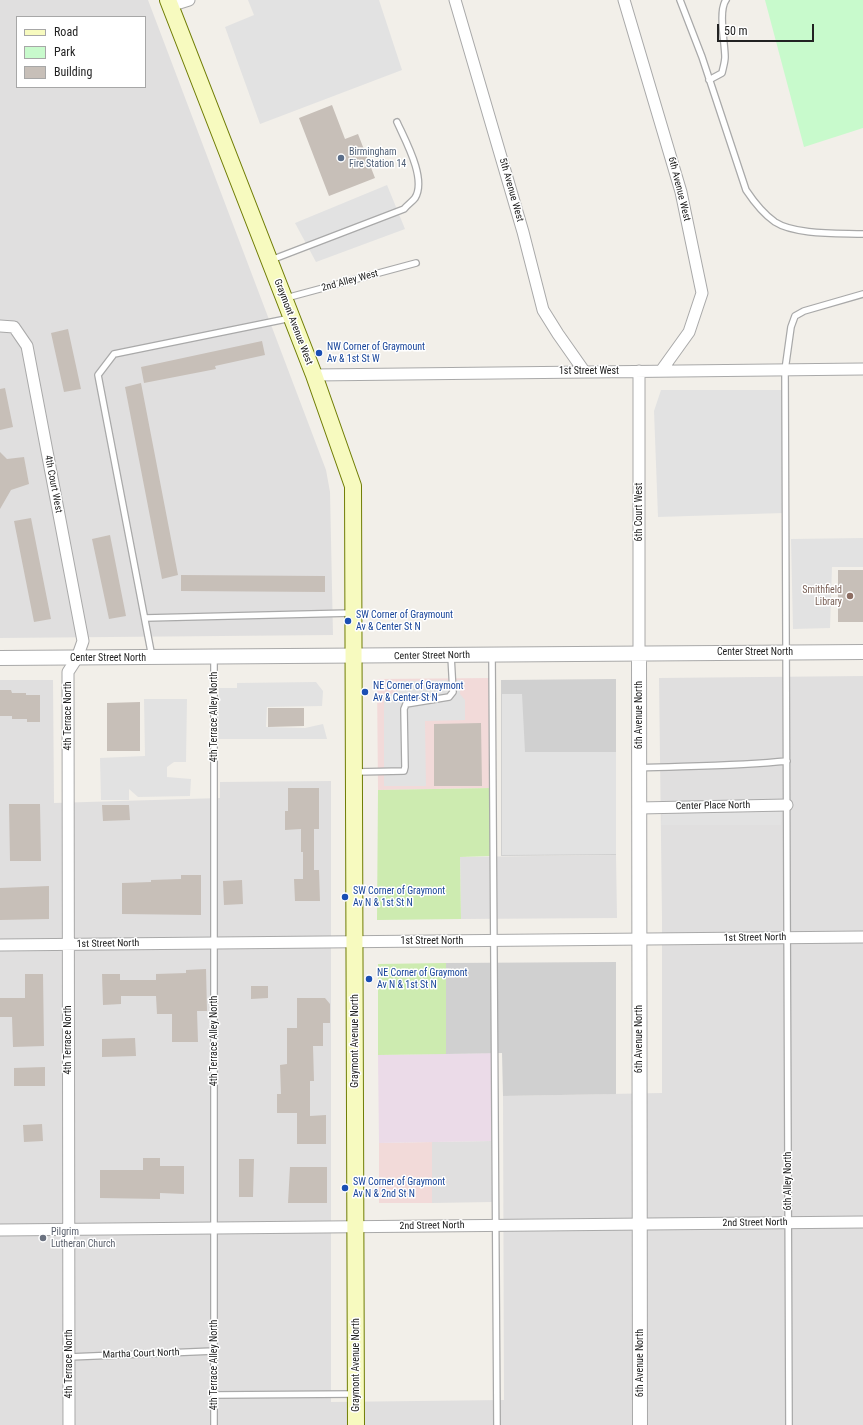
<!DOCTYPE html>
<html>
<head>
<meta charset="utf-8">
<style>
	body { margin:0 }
	#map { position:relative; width:863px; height:1425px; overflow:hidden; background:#f2efe9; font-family:"Roboto Condensed",sans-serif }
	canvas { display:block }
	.legend { position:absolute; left:16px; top:16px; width:130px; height:72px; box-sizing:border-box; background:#fff; border:1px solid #a7a7a7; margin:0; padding:5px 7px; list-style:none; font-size:12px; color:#222 }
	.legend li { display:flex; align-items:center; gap:8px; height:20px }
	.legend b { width:20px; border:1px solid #a7a7a7 }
	.scale { position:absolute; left:717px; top:24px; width:97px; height:18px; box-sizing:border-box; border:2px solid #222; border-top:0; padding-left:5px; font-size:12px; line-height:14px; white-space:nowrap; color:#222; -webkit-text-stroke:3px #fff; paint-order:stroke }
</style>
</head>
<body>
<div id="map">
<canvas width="863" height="1425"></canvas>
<ul class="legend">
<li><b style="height:5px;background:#f7fabf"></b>Road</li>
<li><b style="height:11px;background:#c8facc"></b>Park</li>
<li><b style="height:11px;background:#c7bfb8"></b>Building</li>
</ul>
<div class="scale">50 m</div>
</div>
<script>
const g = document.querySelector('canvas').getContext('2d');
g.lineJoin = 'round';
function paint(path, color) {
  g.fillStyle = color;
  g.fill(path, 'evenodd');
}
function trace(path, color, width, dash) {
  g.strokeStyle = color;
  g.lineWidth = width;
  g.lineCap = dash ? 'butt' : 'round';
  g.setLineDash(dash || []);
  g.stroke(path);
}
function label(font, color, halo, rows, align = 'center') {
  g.font = font + ' "Roboto Condensed",sans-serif';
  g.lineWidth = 3;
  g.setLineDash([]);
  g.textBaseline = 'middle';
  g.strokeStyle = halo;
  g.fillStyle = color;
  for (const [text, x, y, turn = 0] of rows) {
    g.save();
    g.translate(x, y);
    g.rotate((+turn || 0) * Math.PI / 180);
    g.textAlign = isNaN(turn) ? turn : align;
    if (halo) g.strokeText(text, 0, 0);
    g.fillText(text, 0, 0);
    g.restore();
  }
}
paint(new Path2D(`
	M0,0H148L326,470L330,492L333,635L0,638ZM17,17H145V87H17Z
	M863,676V1425H0V680H53L54,803L220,798V782L331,781V1402L504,1400L503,1096L662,1093V918L659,678Z
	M616,855L617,918L461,919L460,857Z
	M491,1141L492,1202L432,1203V1142Z`), '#e0dfdf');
paint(new Path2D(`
	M491,678V788L378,790L377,679Z
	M432,1142V1203H379V1143Z`), '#f2dad9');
paint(new Path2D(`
	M491,1053V1141L379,1143L378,1055Z`), '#ebdbe8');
paint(new Path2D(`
	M616,679V855L501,856V680Z
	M616,962V1094L503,1096L502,1053L446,1054V963Z`), '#d0d0d0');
paint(new Path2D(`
	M491,788V856L460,857L461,919L377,920L378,790Z
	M446,963V1054L378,1055V964Z`), '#cdebb0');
paint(new Path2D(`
	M765,0H863V128L804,147Z`), '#c8facc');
paint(new Path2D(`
	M248,0H379L402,70L260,124L225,27L254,15Z
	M387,185L405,229L316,262L295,223Z
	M661,390H783V513L658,517L654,411Z
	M863,538V567H832L830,628L793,629L791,539Z
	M461,680L460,694L465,700V720L425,721L426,786H384V694H397L398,681Z
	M316,682L323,691L322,706L267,707L266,727L305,728L323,724L327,739H218L219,688H237V683Z
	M502,694H522L525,752H616V854L502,855Z
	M144,699H187L186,762H174L167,767V777L191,779L190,796L138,797L129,789V800H101L100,758L145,756Z
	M782,811L781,825H661L663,812Z`), '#e2e2e2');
paint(new Path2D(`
	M332,105L345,139L358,134L375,178L329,196L299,118Z
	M68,329L81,389L64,392L51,333Z
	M262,341L265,355L215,366L216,369L144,383L141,367Z
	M141,383L178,575L162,579L125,387Z
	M5,388L13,427L0,430V389Z
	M0,452L7,459L24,457L29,484L11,490L0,509Z
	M31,518L51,619L34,622L14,521Z
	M110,535L126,616L109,619L92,539Z
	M838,570H863V622H838Z
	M181,575L325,576V592L181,591Z
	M0,690H11L12,693H26V695H40V722H27V719H12V716H0Z
	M140,702V751H107V703Z
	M268,708H304V726L268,727Z
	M481,723L482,786H434V724Z
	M288,788H319V829H314V870H319L320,901H295L294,879H303V852H301V829L285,830V811H288Z
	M9,804H40L41,861H10Z
	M102,805H129L130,820L103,821Z
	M181,875H201V915L122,914V883L151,882V880L181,879Z
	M242,880L243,904L224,905L223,881Z
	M49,886V919L0,920V888Z
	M206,969L207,1011H197L198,1042H172V1014H157L156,996H121V1004L103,1005L102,974H120V980H156V974L186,973V970Z
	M25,974H43L44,1046L13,1047L12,1017H0V998H25Z
	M251,986H268V998L251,999Z
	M297,998H325L330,1004V1023H323V1046H313L314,1081H310V1116L326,1115V1144H297V1113H277V1094H281L280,1065L287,1064V1028H297Z
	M135,1038L136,1056L102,1057V1039Z
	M45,1067V1086H14V1068Z
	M42,1124L43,1141L24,1142L23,1125Z
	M143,1158H160V1166H184V1194L160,1193V1199L100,1198V1170H143Z
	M239,1159H254L253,1197H239Z
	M290,1167H327V1203H288Z`), '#c7bfb8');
const service = new Path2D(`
	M680,0L702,57L746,190C754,202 762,213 775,222C795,235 839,233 863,234
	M709,80L722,73C723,68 725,62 725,57C725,43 718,11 726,0
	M271,260L404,209C407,205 412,202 415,198C427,179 405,140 397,122
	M286,298L416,263
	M145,618L352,613
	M492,655L497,1425
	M152,657L98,375L114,354L291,318
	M640,768C689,766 738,766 787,761
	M355,772L404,771L405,767L404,709L406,704L449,697L453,692L451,656
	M69,1357L214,1351
	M214,1395L355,1394
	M214,1425V657
	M789,1425L785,370L791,327L795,316L804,311L863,294`);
const minor = new Path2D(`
	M455,0L523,232L543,310L558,334L584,371
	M624,0L681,192L702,293L689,332L661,371
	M170,6L189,0
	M0,326L14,327L27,346L83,641L77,658L68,672L69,1425
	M639,371V653
	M314,375L863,369
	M639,808L787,805
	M0,945L863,937
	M0,1230L863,1222`);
const tertiary = new Path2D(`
	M639,653L640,1425
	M0,658L863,652`);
const secondary = new Path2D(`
	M168,0L314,375L353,486L356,1425`);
trace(service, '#a9a9a9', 8);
trace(minor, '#a9a9a9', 13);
trace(tertiary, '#a9a9a9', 16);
trace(secondary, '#707d05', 18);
trace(service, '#fff', 5.5);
trace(minor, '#fff', 11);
trace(tertiary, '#fff', 14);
trace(secondary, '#f7fabf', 16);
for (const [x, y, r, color] of [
	[341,158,4,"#5c6f8a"],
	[319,353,4,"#1a4fb4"],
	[850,596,4,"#8d6e63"],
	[348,621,4,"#1a4fb4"],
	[365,692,4,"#1a4fb4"],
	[345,897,4,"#1a4fb4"],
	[369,979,4,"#1a4fb4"],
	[345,1188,4,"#1a4fb4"],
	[43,1238,4,"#6b7280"]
]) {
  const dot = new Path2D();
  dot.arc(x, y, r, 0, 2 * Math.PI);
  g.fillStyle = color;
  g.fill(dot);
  trace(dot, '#fff', 1.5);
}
label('10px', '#4e5e75', '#fff', [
	["Birmingham",349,152],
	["Fire Station 14",349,164]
], 'left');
label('10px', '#222', '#fff', [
	["6th Avenue West",679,189,76],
	["5th Avenue West",511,190,74],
	["2nd Alley West",350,281,-15],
	["Graymont Avenue West",293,322,69],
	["1st Street West",589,371],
	["4th Court West",53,484,79],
	["6th Court West",639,512,-90],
	["Center Street North",755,652],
	["Center Street North",432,656,-1],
	["Center Street North",108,658],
	["6th Avenue North",639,715,-90],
	["4th Terrace North",68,716,-90],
	["4th Terrace Alley North",214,717,-90],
	["Center Place North",713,806,-1],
	["1st Street North",755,938,-1],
	["1st Street North",432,941],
	["1st Street North",108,944,-1],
	["6th Avenue North",639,1039,-90],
	["4th Terrace North",68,1040,-90],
	["4th Terrace Alley North",214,1041,-90],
	["Graymont Avenue North",355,1041,-90],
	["6th Alley North",788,1181,-90],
	["2nd Street North",755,1223,-1],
	["2nd Street North",432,1226,-1],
	["Martha Court North",141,1354,-2],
	["6th Avenue North",640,1363,-90],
	["4th Terrace North",69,1364,-90],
	["4th Terrace Alley North",214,1365,-90],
	["Graymont Avenue North",356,1365,-90]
]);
label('10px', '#164399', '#fff', [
	["NW Corner of Graymount",327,347],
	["Av & 1st St W",327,359],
	["SW Corner of Graymount",356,615],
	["Av & Center St N",356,627],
	["NE Corner of Graymont",373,686],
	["Av & Center St N",373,698],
	["SW Corner of Graymont",353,891],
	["Av N & 1st St N",353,903],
	["NE Corner of Graymont",377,973],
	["Av N & 1st St N",377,985],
	["SW Corner of Graymont",353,1182],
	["Av N & 2nd St N",353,1194]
], 'left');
label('10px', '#785e54', '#fff', [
	["Smithfield",842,590],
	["Library",842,602]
], 'right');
label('10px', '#5b616d', '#fff', [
	["Pilgrim",51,1232],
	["Lutheran Church",51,1244]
], 'left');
</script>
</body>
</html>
